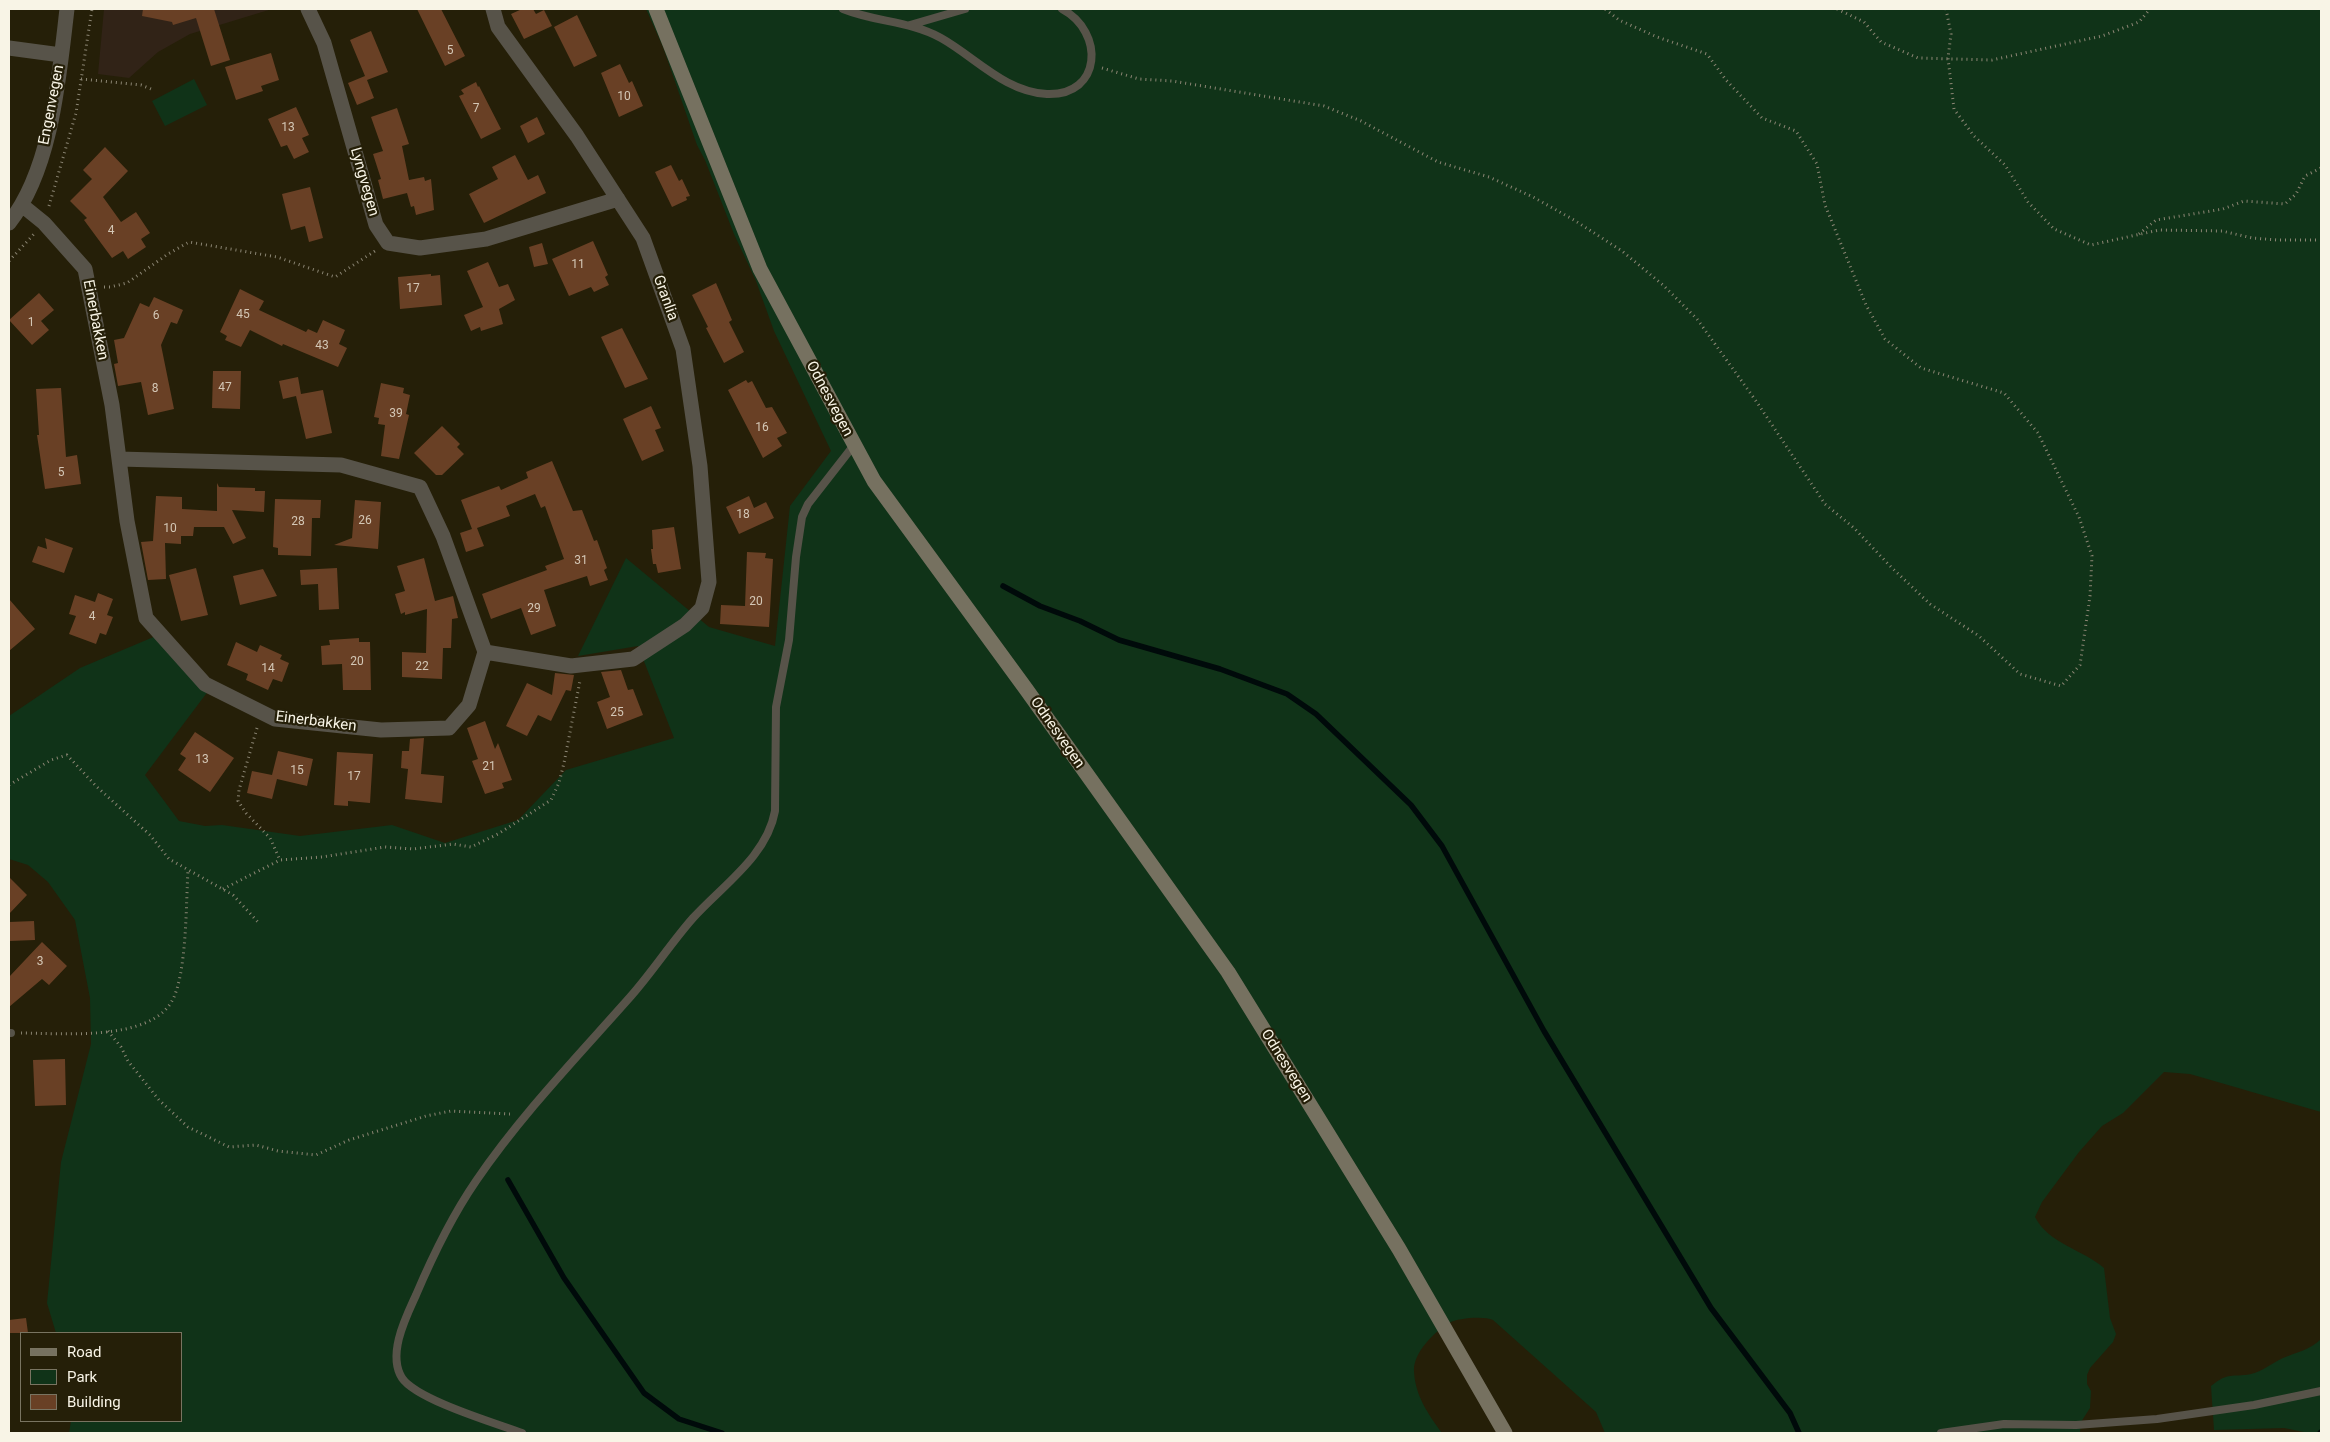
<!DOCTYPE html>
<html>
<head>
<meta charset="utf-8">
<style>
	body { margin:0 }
	#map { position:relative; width:2330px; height:1442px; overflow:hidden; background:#251f08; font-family:Roboto,sans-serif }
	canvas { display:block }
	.frame { position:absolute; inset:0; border:10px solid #f8f4e6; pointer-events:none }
	.legend { position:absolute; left:20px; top:1332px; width:162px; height:90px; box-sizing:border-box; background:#251f08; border:1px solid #797461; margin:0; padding:6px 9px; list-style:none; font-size:15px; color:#f8f4e6 }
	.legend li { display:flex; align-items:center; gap:10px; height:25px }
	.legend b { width:25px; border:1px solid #797461 }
</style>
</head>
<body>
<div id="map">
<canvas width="2330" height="1442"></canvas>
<div class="frame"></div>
<ul class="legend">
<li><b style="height:6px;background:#767160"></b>Road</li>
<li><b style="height:14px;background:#103318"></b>Park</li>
<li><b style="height:14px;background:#694025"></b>Building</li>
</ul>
</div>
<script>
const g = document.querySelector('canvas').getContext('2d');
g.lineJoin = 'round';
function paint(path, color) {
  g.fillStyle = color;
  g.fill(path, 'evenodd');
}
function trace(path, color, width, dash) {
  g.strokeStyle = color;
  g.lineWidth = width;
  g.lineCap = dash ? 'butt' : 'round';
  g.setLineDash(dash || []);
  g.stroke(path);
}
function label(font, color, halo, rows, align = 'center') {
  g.font = font + ' Roboto,sans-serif';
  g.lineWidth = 4.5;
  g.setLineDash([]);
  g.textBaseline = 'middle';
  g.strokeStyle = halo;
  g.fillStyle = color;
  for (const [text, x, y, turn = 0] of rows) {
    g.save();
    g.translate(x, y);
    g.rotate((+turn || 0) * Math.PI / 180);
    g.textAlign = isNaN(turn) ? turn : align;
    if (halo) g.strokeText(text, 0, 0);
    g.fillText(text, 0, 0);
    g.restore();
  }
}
paint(new Path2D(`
	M104,9H272L190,34L158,52L129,78L98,74Z`), '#312317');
paint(new Path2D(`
	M646,9H2321V1112L2190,1074L2164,1072L2123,1113L2102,1126L2079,1152L2042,1202L2035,1217C2049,1244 2082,1249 2104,1268L2110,1318L2116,1334L2113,1342L2090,1368L2087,1375V1384L2091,1391L2090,1408L2081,1422L2080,1433H1605L1596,1412L1493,1320C1484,1316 1458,1318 1449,1323C1434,1332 1413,1353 1414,1371C1415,1395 1428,1414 1442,1433H69L71,1421H181V1333H56L47,1303L61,1162L91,1044L90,998L75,920L48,882L28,865L9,859V716L80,668L163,633L212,686L145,775L179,821L205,826L222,825L300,836L392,825L445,843L518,820L566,770L674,738L638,646L578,656L626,558L709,627L775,646L790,506L831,451L774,331L756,281L734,234L705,160L697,145L663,47Z
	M194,79L207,105L165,126L152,101Z
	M2321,1339V1433H2309L2284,1428L2214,1430L2211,1386C2230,1371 2230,1378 2251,1374C2263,1371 2272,1363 2283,1358C2297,1352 2310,1350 2321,1339Z`), '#103318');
trace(new Path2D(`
	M1003,586L1040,606L1080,621L1119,640L1220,669L1287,694L1316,714L1411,805L1442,846L1544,1031L1711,1308L1790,1413L1799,1433
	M508,1180L564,1278L644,1393L679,1419L722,1433
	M2320,1433L2321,1432`), '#000a0a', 5.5);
paint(new Path2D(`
	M143,9H214L230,60L211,66L196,18L173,25L172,22L142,16Z
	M417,9H441L465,56L445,66Z
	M522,9H533L536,14L544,10L552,26L524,39L511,14Z
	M577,15L597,56L574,67L554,27Z
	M371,31L388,72L367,80L374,98L357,105L348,83L365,76L350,40Z
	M271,53L279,80L261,86L263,91L236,100L225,67Z
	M620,64L629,83L632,81L643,106L619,117L601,73Z
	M476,82L478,87L479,86L501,129L481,139L459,96L464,94L461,90Z
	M296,107L309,135L302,138L309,152L294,159L287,145L281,147L268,119Z
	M397,108L409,144L402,146L409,180L424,177L425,181L431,179L434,210L416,215L414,206L411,207L407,193L383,199L378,180L381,179L373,154L383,151L371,117Z
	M537,117L545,134L528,143L520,126Z
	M105,147L128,171L103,197L121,222L136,212L150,233L141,239L146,247L128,259L123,251L112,258L84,220L87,218L70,201L92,179L83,170Z
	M515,155L528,180L538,175L546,193L484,223L469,194L498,179L492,167Z
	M671,165L679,181L682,179L690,196L686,197L687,200L672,207L655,172Z
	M310,187L323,238L309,242L305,226L291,230L282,194Z
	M593,241L608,275L605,277L609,285L594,292L591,287L569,296L552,259Z
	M542,243L548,264L534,267L529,247Z
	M488,262L499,287L508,284L515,300L499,309L503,324L481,331L480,327L471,331L464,315L483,307L467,271Z
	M431,274V276L440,275L442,305L400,309L398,277Z
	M716,283L732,320L729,322L744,352L724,363L706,328L708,327L692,295Z
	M240,289L264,301L259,310L306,332L308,329L317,333L323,320L345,330L339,344L347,348L338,367L283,344L282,346L250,330L241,347L225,340L227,336L220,332Z
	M39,293L54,310L41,321L49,330L32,345L9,320Z
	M154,297L183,310L177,324L171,322L161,345L174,409L148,415L141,382L118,386L114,364L118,363L114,340L124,338L140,303L149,307Z
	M622,328L648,379L625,388L601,337Z
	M213,371H241L240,409L212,408Z
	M298,377L301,394L323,390L332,433L306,439L296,396L283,399L279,381Z
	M746,380L748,383L752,381L766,408L772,407L787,433L777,438L782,446L763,458L728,390Z
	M381,383L404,388L403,393L410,395L406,414L409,415L399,459L381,456L385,425L378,424L379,418L374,417Z
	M61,388L66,457L77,455L81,484L45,489L37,435H39L36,389Z
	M651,406L661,428L655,430L664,451L642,461L623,419Z
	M442,426L460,444L457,447L464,454L442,475H436L414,453Z
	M552,461L573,511L582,510L594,541L597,540L607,568L604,570L608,580L590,586L587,576L544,590L556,626L531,635L521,608L491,619L482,594L547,570L545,566L564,559L545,506L541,508L535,494L506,506L510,516L477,528L484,546L466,552L460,533L472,529L461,500L499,486L501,490L528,478L526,472Z
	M217,483L219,487L255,488V491H265L264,512L232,510L246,538L233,544L224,527H194L193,536H181V544L165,543L166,579L148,580L141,542L153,541L156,496L182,497V509L217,511Z
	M749,496L754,508L766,502L774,518L739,534L726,507Z
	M275,499L321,500L320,518H312L311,556L278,555V548L273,547Z
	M355,500L381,502L378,549L334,545L352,538Z
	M674,527L681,569L658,573L656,564H653L651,549H653L652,530Z
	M45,538L73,548L64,573L32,562L38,546L47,549Z
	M747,552L766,553L765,558L773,559L769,627L720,624L721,605L745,606Z
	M424,558L435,601L453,596L458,618L452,619L451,648H443L442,679L402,677V652L426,653L427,609L405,615V612L401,614L395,594L405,591L397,566Z
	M196,568L208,615L181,621L169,575Z
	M337,568L339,609L319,610L318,584L301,585L300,570Z
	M263,569L277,596L240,605L233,576Z
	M98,593L113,599L107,615L113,617L106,635L100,633L96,644L69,634L76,616L69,614L75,595L95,602Z
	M9,599L35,629L9,651Z
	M359,638V642H370L371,690H343L342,664L322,665L321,646L330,645L329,640Z
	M236,642L257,652L260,645L282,655L280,659L289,663L282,682L273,679L268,690L246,680L248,674L227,665Z
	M621,670L628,690L633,689L643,715L607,729L597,702L610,697L601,672Z
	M555,673L574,675L571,691L566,690L551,721L538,715L527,736L506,726L527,683L552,695Z
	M485,721L495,749L498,743L512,780L502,783L504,788L485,794L472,761L478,759L467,728Z
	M195,732L234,758L210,792L178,770L186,758L180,754Z
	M424,738L421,774L444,776L442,803L405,799L408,769L401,768L402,751H409L410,739Z
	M278,751L313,759L307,786L277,779L272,799L247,793L252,771L272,775Z
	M337,752L373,754L370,803L348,801V806L334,805Z
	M9,877L27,895L9,914Z
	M34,921L35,940L9,941V922Z
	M42,942L67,966L49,985L42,979L9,1007V977Z
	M65,1059L66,1105L35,1106L33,1060Z
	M26,1318L28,1333H9V1320Z`), '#694025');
trace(new Path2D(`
	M1837,9L1864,22L1881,42L1918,58L1992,60L2102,36L2139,22L2150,9
	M1946,9L1951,34L1948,58L1954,109L1974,136L2005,165L2028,202L2054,229L2091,245L2159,230L2222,231L2252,238L2277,240H2321
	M1102,68L1139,79L1172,81L1324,106L1361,121L1438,162L1489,177L1533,197L1574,220L1622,251L1663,285L1697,319L1756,401L1825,504L1854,528L1891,567L1930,604L1979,636L2020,674L2061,686L2080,665L2090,596L2092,556L2079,517L2038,433L2004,393L1921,368L1885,339L1866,305L1825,205L1817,164L1796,131L1762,118L1726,80L1707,54L1657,37L1619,20L1605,9
	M81,79L141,85L151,89
	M49,206L76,113L92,9
	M2139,234L2156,220L2223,209L2244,201L2285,204L2296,194L2305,176L2321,168
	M9,261L34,234
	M104,287H110L127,283L168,254L189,242L277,257L335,277L375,251
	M257,728L239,790L238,801L246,813L270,838L280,860
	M9,785L51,760L67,755L97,787L150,835L169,859L233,895L258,922
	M223,889L280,860L322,857L385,847L413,849L453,844L471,847L498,834L551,800L559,783L564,763L580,681
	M108,1031L121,1047L128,1061L159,1100L188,1127L229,1147L256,1145L278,1151L316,1155L349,1140L426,1116L451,1111L510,1114
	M21,1033C61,1033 149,1042 172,1001C187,974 186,902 188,870`), '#8c8674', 3, [1, 4]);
trace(new Path2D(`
	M843,9C875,22 910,21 941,38C975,57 1005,92 1047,94C1102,96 1105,32 1062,9
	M910,25L965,9
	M9,1033H11
	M522,1433C495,1423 417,1400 402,1378C387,1354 406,1317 416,1295C433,1255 452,1216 476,1181C521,1115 578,1056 631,996C653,971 671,943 693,918C723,885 767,856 775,811L776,707L789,640L796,557L802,517L808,504L854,445
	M1941,1433L2004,1424L2076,1425L2157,1419L2254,1405L2321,1391`), '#575349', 8);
trace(new Path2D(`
	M308,9L324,43L376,225L388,243L420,248L486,239L618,199
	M9,48L61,55
	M23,206L44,223L85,269L112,405L127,521L146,618L205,684L275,719L381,730L449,728L469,705L485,652L443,536L420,487L341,465L119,459
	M9,223C52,169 59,76 67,9
	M485,652L571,666L633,659L685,625L702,608L709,582L700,466L683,349L643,238L577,136L498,27L493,9`), '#575349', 15);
trace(new Path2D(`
	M656,9L760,269L874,481L1026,689L1228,972L1399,1249L1505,1433`), '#767160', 15);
label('12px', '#d4c7b6', null, [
	["5",450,51],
	["10",624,97],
	["7",476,109],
	["13",288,128],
	["4",111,231],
	["11",578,265],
	["17",413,289],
	["45",243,315],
	["6",156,316],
	["1",31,323],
	["43",322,346],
	["47",225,388],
	["8",155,389],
	["39",396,414],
	["16",762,428],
	["5",61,473],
	["18",743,515],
	["26",365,521],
	["28",298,522],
	["10",170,529],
	["31",581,561],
	["20",756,602],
	["29",534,609],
	["4",92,617],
	["20",357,662],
	["22",422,667],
	["14",268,669],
	["25",617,713],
	["13",202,760],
	["21",489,767],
	["15",297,771],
	["17",354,777],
	["3",40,962]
]);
label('15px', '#f8f4e6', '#251f08', [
	["Engenvegen",52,105,-79],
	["Lyngvegen",364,182,74],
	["Granlia",665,298,70],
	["Einerbakken",95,320,79],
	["Odnesvegen",829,399,62],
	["Einerbakken",316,722,7],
	["Odnesvegen",1057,733,55],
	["Odnesvegen",1286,1066,58]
]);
</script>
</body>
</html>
